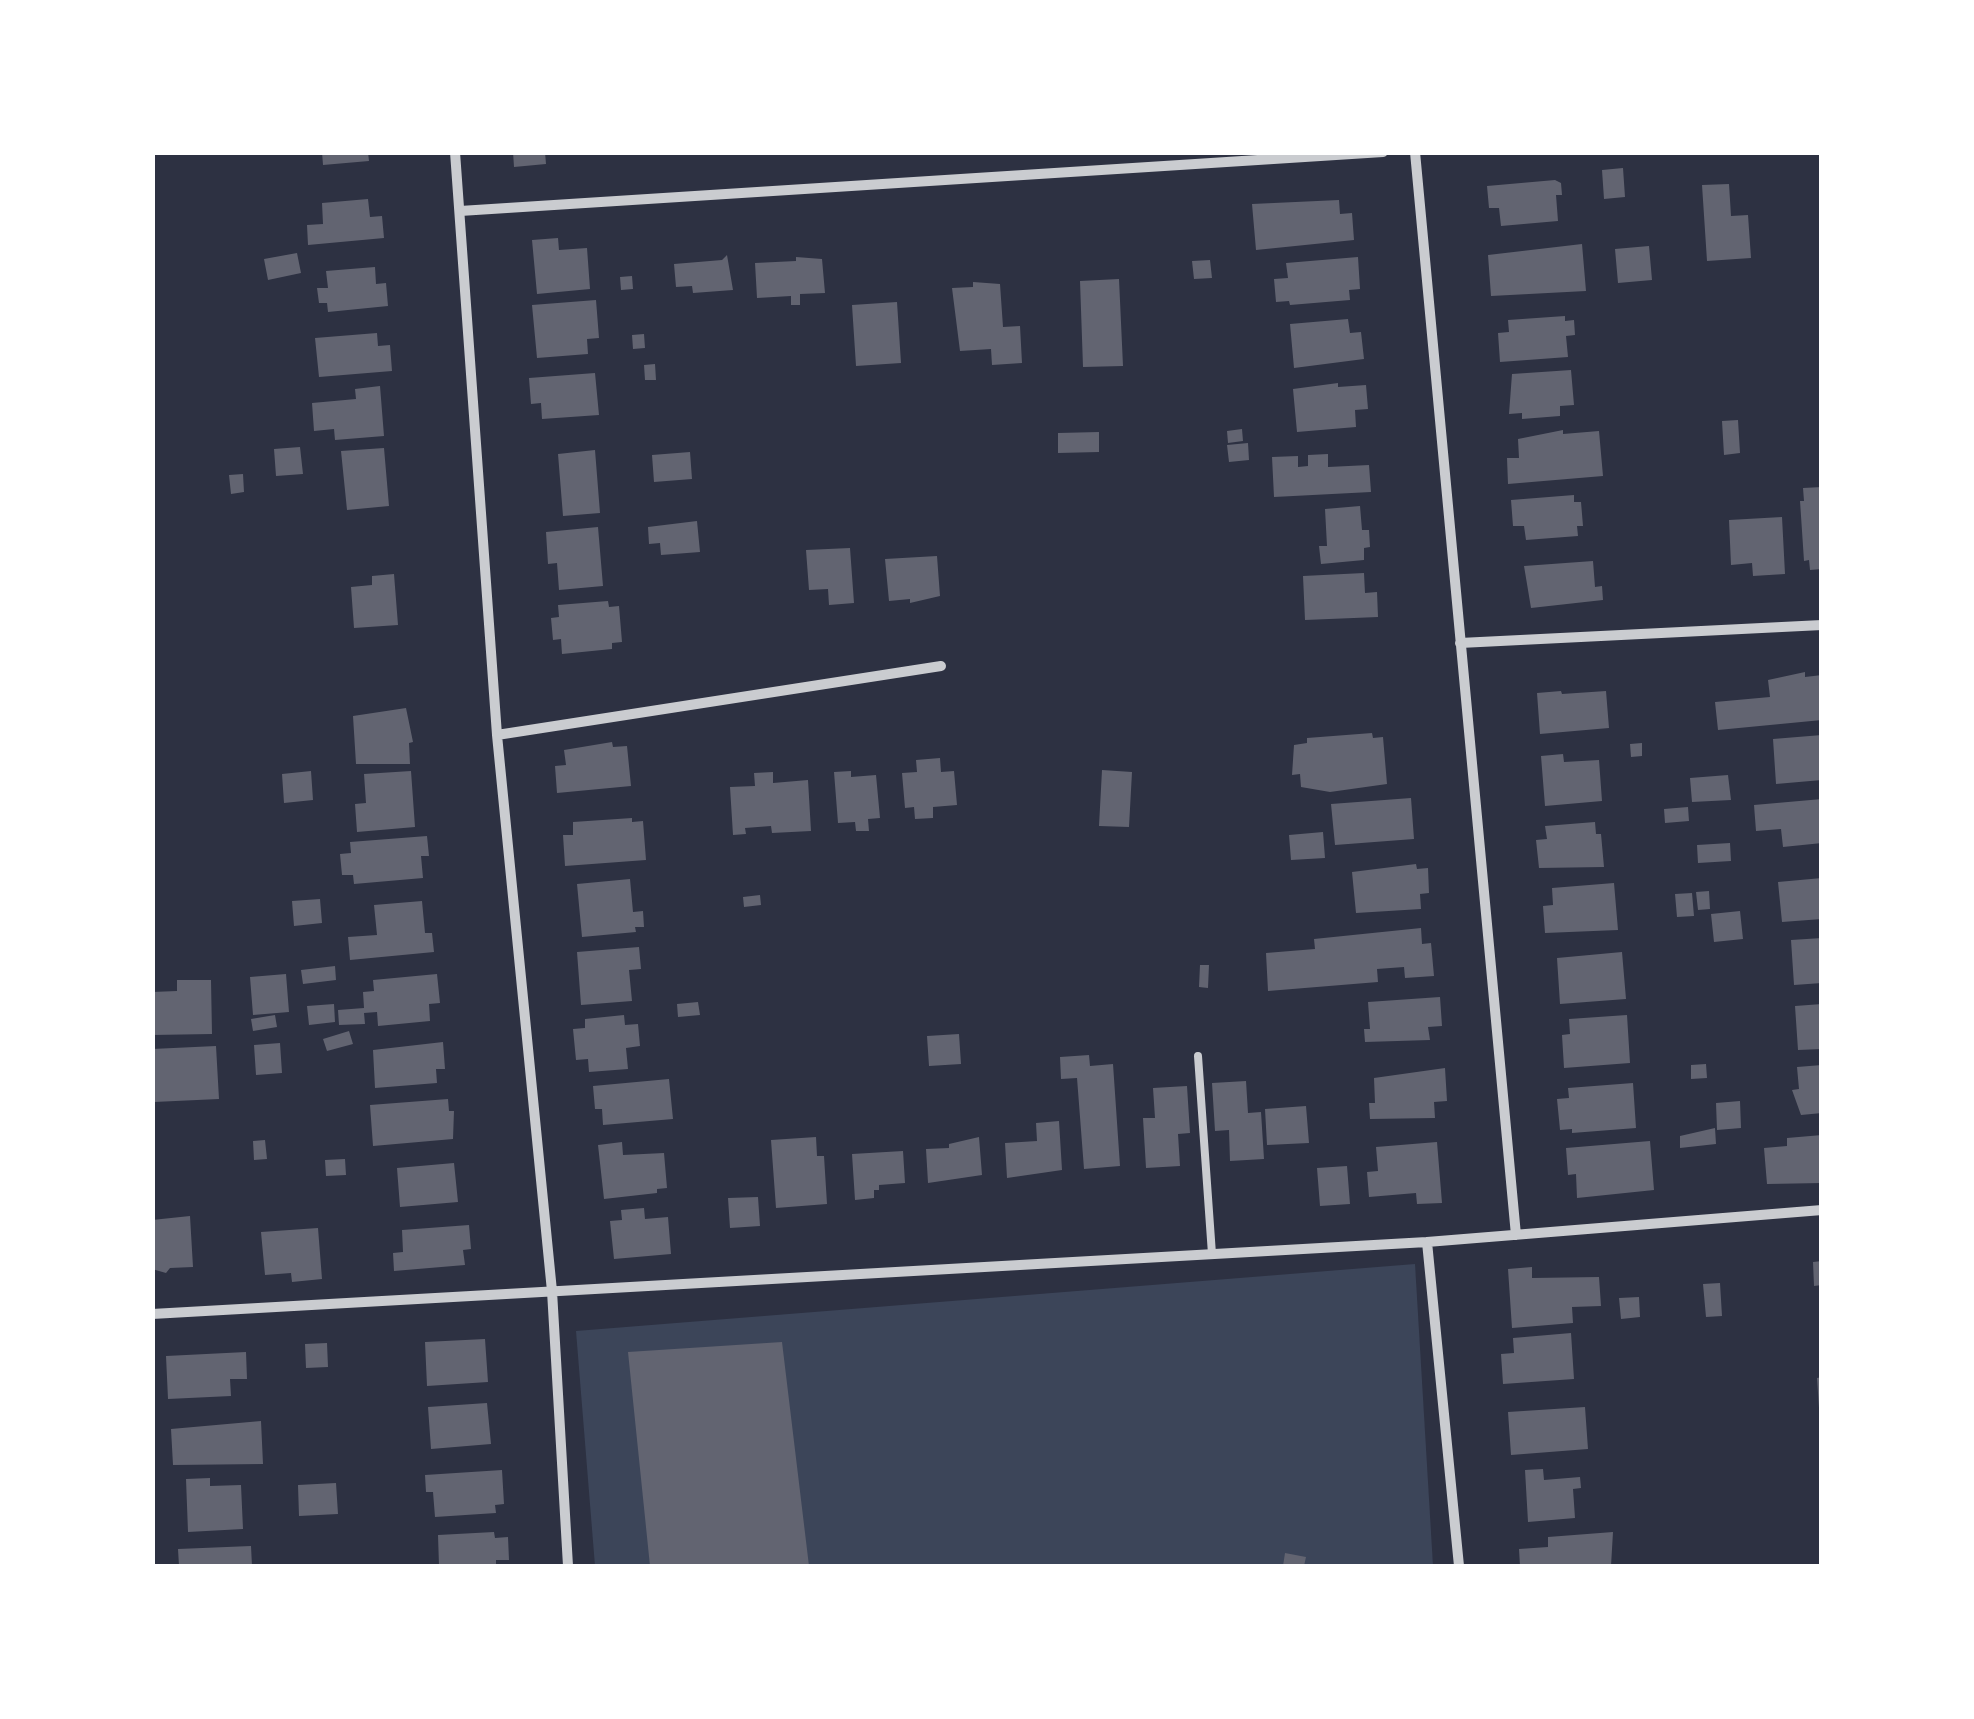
<!DOCTYPE html>
<html>
<head>
<meta charset="utf-8">
<style>
	body { margin:0 }
	#map { position:relative; width:1974px; height:1719px; overflow:hidden; background:#2d3142; font-family:Raleway,sans-serif }
	canvas { display:block }
	.frame { position:absolute; inset:0; border:155px solid #fff; pointer-events:none }
</style>
</head>
<body>
<div id="map">
<canvas width="1974" height="1719"></canvas>
<div class="frame"></div>
</div>
<script>
const g = document.querySelector('canvas').getContext('2d');
g.lineJoin = 'round';
function paint(path, color) {
  g.fillStyle = color;
  g.fill(path, 'evenodd');
}
function trace(path, color, width, dash) {
  g.strokeStyle = color;
  g.lineWidth = width;
  g.lineCap = dash ? 'butt' : 'round';
  g.setLineDash(dash || []);
  g.stroke(path);
}
paint(new Path2D(`
	M1415,1264L1433,1566H595L576,1331Z`), '#3c4559');
paint(new Path2D(`
	M322,152H368L369,161L323,165Z
	M513,152H545L546,164L514,167Z
	M1623,168L1625,197L1604,199L1602,170Z
	M1555,180L1561,183L1562,195H1556L1558,221L1501,226L1499,208H1489L1487,186Z
	M1729,184L1731,216L1748,215L1751,258L1707,261L1702,185Z
	M368,199L370,217L382,216L384,238L308,245L307,225L323,224L322,203Z
	M1339,200L1340,214L1352,213L1354,240L1256,250L1252,204Z
	M558,238L559,250L587,248L590,289L537,294L532,240Z
	M1582,244L1586,291L1491,296L1488,255Z
	M1649,246L1652,280L1618,283L1615,249Z
	M297,253L301,273L268,280L264,259Z
	M727,255L733,290L693,293L692,286L676,287L674,264L722,260Z
	M796,257L822,259L825,293L800,294V305H791V296L757,298L755,263L796,261Z
	M1358,257L1360,289L1349,290L1350,300L1290,305L1289,301L1276,302L1274,279L1288,278L1286,263Z
	M1210,260L1212,278L1194,279L1192,261Z
	M375,267L376,284L386,283L388,306L328,312L327,303H319L317,288H328L326,271Z
	M632,276L633,289L621,290L620,277Z
	M1119,279L1123,366L1083,367L1080,281Z
	M973,282L1000,284L1003,327L1020,326L1022,363L992,365L991,349L960,351L952,288L973,287Z
	M596,300L599,338L587,339L588,354L537,358L532,305Z
	M897,302L901,363L856,366L852,305Z
	M1565,316V321L1574,320L1575,335L1566,336L1568,357L1500,362L1498,333L1509,332L1508,320Z
	M1348,319L1350,333L1361,332L1364,359L1294,368L1290,324Z
	M377,333L378,346L390,345L392,371L319,377L315,338Z
	M644,334L645,348L633,349L632,335Z
	M655,364L656,380H645L644,365Z
	M1571,370L1574,405L1560,406V416L1522,419V413L1509,414L1512,374Z
	M595,373L599,415L542,419L541,403L531,404L529,378Z
	M1338,383V387L1366,385L1368,409L1355,410L1356,427L1297,432L1293,389Z
	M380,386L384,436L335,440L334,429L314,431L312,403L356,399L355,389Z
	M1738,420L1740,453L1724,455L1722,421Z
	M1242,429L1243,441L1228,443L1227,431Z
	M1563,430V434L1599,431L1603,476L1508,484L1507,458H1519L1518,439Z
	M1099,432V452L1058,453V433Z
	M1248,443L1249,460L1229,462L1227,445Z
	M300,447L303,474L276,476L274,449Z
	M384,448L389,506L347,510L341,451Z
	M595,450L600,513L563,516L558,454Z
	M690,452L692,479L654,482L652,455Z
	M1328,454V467L1369,465L1371,492L1274,497L1272,457L1298,456V467L1308,466V455Z
	M243,474L244,492L231,494L229,475Z
	M1822,487V569L1810,570L1809,560L1804,561L1800,501H1804L1803,488Z
	M1574,495V502H1581L1583,526H1577L1578,536L1526,540L1524,526H1513L1511,500Z
	M1360,506L1362,530H1369L1370,547L1364,548V560L1321,564L1319,546H1327L1325,509Z
	M1782,517L1785,574L1753,576L1752,563L1731,565L1729,520Z
	M697,521L700,552L661,555L660,543L649,544L648,527Z
	M598,527L603,586L559,590L557,563L548,564L546,532Z
	M850,548L854,603L829,605L828,589L809,590L806,550Z
	M937,556L940,596L910,603V599L889,601L885,559Z
	M1593,561L1595,587L1602,586L1603,600L1531,608L1524,566Z
	M1364,573L1365,593L1377,592L1378,617L1305,620L1303,576Z
	M394,574L398,625L354,628L351,587L372,585V576Z
	M608,601L609,607L619,606L622,642L612,643V649L562,654L561,639L553,640L551,618L559,617L558,605Z
	M1805,672V677L1822,675V720L1718,730L1715,702L1770,697L1768,680Z
	M1561,691L1562,694L1606,691L1609,728L1540,734L1537,693Z
	M406,708L413,742L409,743L410,764H356L353,716Z
	M1372,733L1373,738L1383,737L1387,784L1330,792L1301,787L1300,774L1292,775L1294,745L1307,743V738Z
	M1822,735V780L1776,784L1773,739Z
	M612,742L613,747L627,746L631,786L557,793L555,766L566,765L564,750Z
	M1642,743V756L1631,757L1630,744Z
	M1563,754L1564,762L1599,760L1602,801L1545,806L1541,756Z
	M940,758L941,772L954,771L957,805L933,807V818L915,819L914,807L905,808L902,773L917,772L916,760Z
	M1102,770L1132,772L1129,827L1099,826Z
	M311,771L313,800L284,803L282,774Z
	M411,771L415,827L357,832L355,804L366,803L364,774Z
	M851,771V777L876,775L880,818L868,819L869,831H856L855,822L838,823L834,772Z
	M773,772V783L808,780L811,831L772,833L771,826L745,828L746,834L733,835L730,787L755,786L754,773Z
	M1728,775L1731,800L1692,802L1690,778Z
	M1411,798L1414,839L1335,845L1331,804Z
	M1822,799V843L1783,847L1781,829L1756,831L1754,805Z
	M1688,807L1689,821L1665,823L1664,809Z
	M632,818V822L643,821L646,860L565,866L563,835H573V822Z
	M1595,822L1596,834H1601L1604,867L1539,868L1536,840L1547,839L1545,826Z
	M1323,832L1325,858L1291,860L1289,835Z
	M427,836L429,856H421L423,878L354,884L353,875H342L340,854L351,853L350,842Z
	M1730,843L1731,861L1698,863L1697,845Z
	M1416,864L1417,869L1428,868L1429,893L1420,894L1421,909L1356,913L1352,872Z
	M1822,878V919L1782,922L1778,882Z
	M630,879L633,912L643,911L644,927H635L636,932L582,937L577,884Z
	M1614,883L1618,930L1545,933L1543,906L1553,905L1552,888Z
	M1709,891L1710,909L1698,910L1696,892Z
	M1692,893L1694,916L1677,917L1675,894Z
	M760,895L761,905L744,907L743,897Z
	M320,899L322,923L294,926L292,901Z
	M422,901L425,933H432L434,952L350,960L348,937L377,935L374,905Z
	M1740,911L1743,939L1714,942L1711,914Z
	M1421,928L1422,944L1431,943L1434,976L1405,978L1404,967L1377,969L1378,982L1268,991L1266,953L1315,949L1314,939Z
	M1822,938V983L1794,985L1791,940Z
	M639,947L641,969L629,970L632,1001L581,1005L577,952Z
	M1622,952L1626,999L1560,1004L1557,958Z
	M1200,965H1209L1208,988L1199,987Z
	M335,966L336,980L303,984L301,970Z
	M286,974L289,1012L253,1015L250,977Z
	M437,974L440,1003L429,1004L430,1021L378,1026L377,1012L364,1013L365,1024L339,1025L338,1010L364,1008L363,992L374,991L373,980Z
	M177,980H211L212,1034L152,1035V992L177,991Z
	M1440,997L1442,1026L1428,1027L1430,1040L1365,1042L1364,1029H1370L1368,1002Z
	M698,1002L700,1015L678,1017L677,1004Z
	M334,1004L335,1022L309,1025L307,1006Z
	M1822,1004V1049L1798,1050L1795,1006Z
	M275,1015L277,1027L253,1031L251,1019Z
	M624,1015L625,1025L638,1024L640,1046L626,1048L628,1069L589,1072L588,1059L576,1060L573,1029L585,1028V1019Z
	M1627,1015L1630,1063L1564,1068L1562,1035L1570,1034L1569,1019Z
	M349,1031L353,1044L327,1051L323,1039Z
	M959,1034L961,1064L929,1066L927,1036Z
	M443,1042L445,1069H436L437,1083L375,1088L373,1050Z
	M280,1043L282,1073L256,1075L254,1045Z
	M216,1046L219,1099L154,1102L152,1049Z
	M1089,1055L1090,1066L1113,1064L1120,1166L1084,1169L1077,1078L1061,1079L1060,1057Z
	M1706,1064L1707,1078L1691,1079V1065Z
	M1822,1065V1113L1801,1115L1792,1090L1799,1089L1797,1067Z
	M1445,1068L1447,1101L1434,1102L1435,1118L1370,1119L1369,1103H1375L1374,1078Z
	M669,1079L673,1119L603,1125L602,1109H595L593,1086Z
	M1246,1081L1248,1113L1261,1112L1264,1159L1230,1161L1229,1130L1215,1131L1212,1083Z
	M1633,1083L1636,1128L1572,1133V1129L1560,1130L1557,1099L1569,1098L1568,1088Z
	M1187,1086L1190,1133L1178,1134L1180,1166L1146,1168L1143,1118H1155L1153,1088Z
	M448,1099L449,1111H454L453,1139L373,1146L370,1105Z
	M1740,1101L1741,1128L1717,1130L1716,1103Z
	M1306,1106L1309,1143L1267,1145L1265,1109Z
	M1059,1121L1062,1170L1007,1178L1005,1143L1037,1141L1036,1123Z
	M1715,1128L1716,1144L1680,1148V1136Z
	M1822,1135V1183L1767,1184L1764,1148L1787,1146V1138Z
	M816,1137L817,1156H824L827,1204L776,1208L771,1140Z
	M979,1137L982,1175L928,1183L926,1149L949,1148V1144Z
	M265,1140L267,1159L254,1160L253,1141Z
	M1650,1141L1654,1190L1577,1198L1576,1174L1568,1175L1566,1148Z
	M622,1142L623,1155L664,1153L667,1188L657,1189V1193L604,1199L598,1145Z
	M1437,1142L1442,1203L1417,1204L1416,1193L1369,1197L1367,1172L1378,1171L1376,1147Z
	M903,1151L905,1183L879,1185V1190H874V1198L855,1200L852,1154Z
	M345,1159L346,1175L326,1176L325,1160Z
	M454,1163L458,1202L400,1207L397,1168Z
	M1347,1166L1350,1204L1320,1206L1317,1168Z
	M758,1197L760,1226L730,1228L728,1198Z
	M644,1208L645,1219L668,1217L671,1254L614,1259L610,1221L622,1220L621,1210Z
	M190,1216L193,1267L170,1268L166,1273L152,1269V1220Z
	M469,1225L471,1249L463,1250L465,1265L394,1271L393,1253L403,1252L402,1230Z
	M318,1228L322,1279L292,1282L291,1273L265,1275L261,1232Z
	M1822,1261V1285L1814,1286L1813,1262Z
	M1532,1267V1278L1599,1277L1601,1306L1572,1307L1573,1323L1512,1328L1508,1269Z
	M1720,1283L1722,1316L1706,1317L1703,1284Z
	M1639,1297L1640,1317L1621,1319L1619,1298Z
	M1571,1333L1574,1379L1503,1384L1501,1354L1514,1353L1513,1338Z
	M485,1339L488,1382L427,1386L425,1342Z
	M782,1342L809,1566H650L628,1352Z
	M327,1343L328,1367L306,1368L305,1344Z
	M246,1352L247,1379H230L231,1396L168,1399L166,1356Z
	M1822,1377V1408H1819L1817,1378Z
	M487,1403L491,1444L431,1449L428,1407Z
	M1585,1407L1588,1449L1511,1455L1508,1412Z
	M261,1421L263,1464L173,1465L171,1429Z
	M1543,1469L1544,1480L1580,1477L1581,1488L1573,1489L1575,1518L1528,1522L1525,1470Z
	M502,1470L504,1504L495,1505L496,1513L435,1517L433,1492H426L425,1475Z
	M210,1478V1486L241,1485L243,1529L188,1532L186,1479Z
	M336,1483L338,1514L299,1516L298,1485Z
	M494,1532L495,1538L508,1537L509,1560H496V1566H439L438,1535Z
	M1613,1532L1611,1566H1520L1519,1549L1548,1547V1537Z
	M251,1546L252,1566H179L178,1549Z
	M1285,1553L1306,1557L1304,1566H1283Z`), '#626471');
trace(new Path2D(`
	M1198,1056L1212,1254`), '#caccd0', 8);
trace(new Path2D(`
	M455,152L497,735L552,1291L568,1566
	M1415,152L1516,1235
	M460,211L1383,152
	M1460,643L1822,625
	M497,735L941,666
	M1427,1242L1459,1566
	M152,1314L1427,1242L1822,1210`), '#caccd0', 10);
</script>
</body>
</html>
